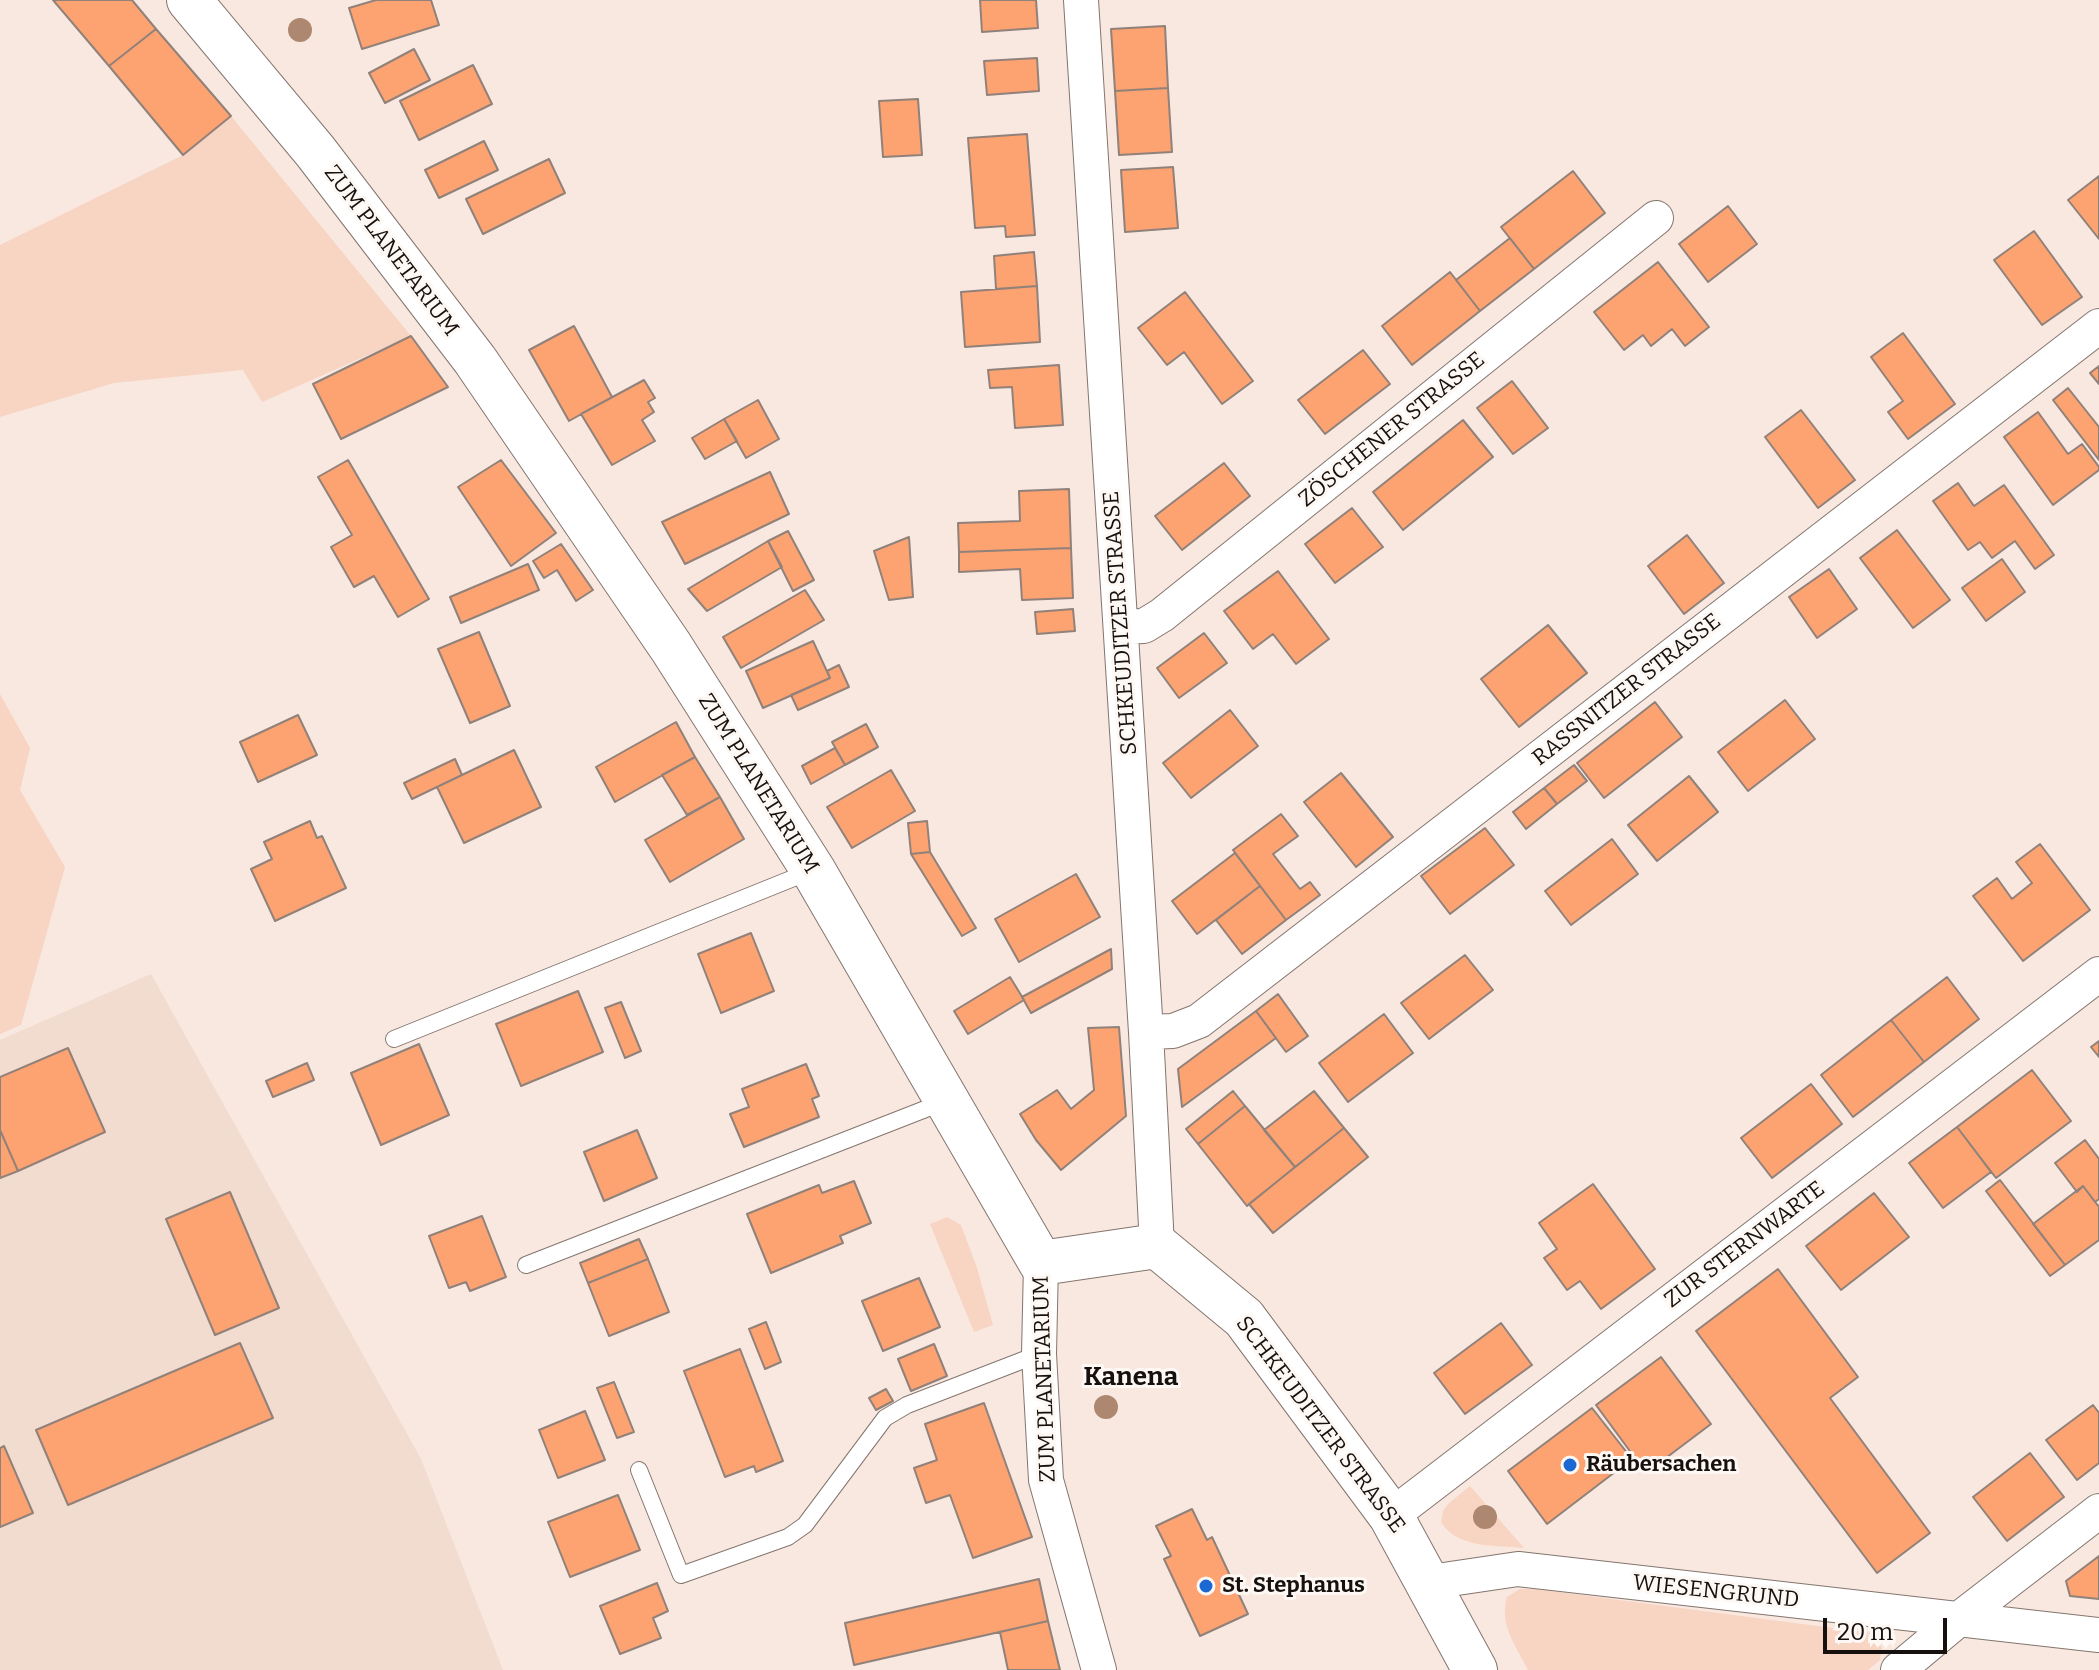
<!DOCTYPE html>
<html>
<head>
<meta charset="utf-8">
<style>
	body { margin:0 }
	#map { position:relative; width:2099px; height:1670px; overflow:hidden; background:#f8e8e0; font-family:Bitter,serif }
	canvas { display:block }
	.scale { position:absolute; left:1823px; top:1618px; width:124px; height:36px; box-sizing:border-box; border:4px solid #16110e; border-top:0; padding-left:10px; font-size:24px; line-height:28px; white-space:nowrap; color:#16110e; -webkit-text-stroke:6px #fef8f4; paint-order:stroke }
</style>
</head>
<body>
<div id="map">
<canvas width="2099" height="1670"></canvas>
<div class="scale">20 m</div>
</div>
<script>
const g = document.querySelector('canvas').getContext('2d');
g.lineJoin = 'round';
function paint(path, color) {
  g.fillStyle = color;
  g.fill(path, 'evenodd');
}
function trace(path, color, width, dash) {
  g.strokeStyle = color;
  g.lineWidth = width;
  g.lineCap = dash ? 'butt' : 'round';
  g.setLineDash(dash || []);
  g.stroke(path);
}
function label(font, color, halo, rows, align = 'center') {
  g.font = font + ' Bitter,serif';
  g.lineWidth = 6;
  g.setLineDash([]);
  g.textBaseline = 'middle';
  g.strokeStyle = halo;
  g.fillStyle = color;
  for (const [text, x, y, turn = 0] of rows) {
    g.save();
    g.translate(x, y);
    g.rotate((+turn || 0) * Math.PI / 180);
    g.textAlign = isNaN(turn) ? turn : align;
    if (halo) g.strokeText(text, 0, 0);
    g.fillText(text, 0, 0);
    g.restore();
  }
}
paint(new Path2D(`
	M151,974L421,1459L503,1670H0V1040Z`), '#f2dbcf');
paint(new Path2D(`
	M231,116L411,336L262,402L243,370L114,383L0,417V245L183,155Z
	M0,694L30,748L20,790L65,867L21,1025L0,1034Z
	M947,1217L961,1225L977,1268L993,1325L974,1332L930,1224Z
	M1470,1486L1524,1548C1495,1545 1458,1549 1441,1522L1443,1511L1448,1504Z
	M1520,1589H1535L1871,1633L1882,1647L1880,1660L1868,1670H1528C1516,1646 1499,1625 1507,1597Z`), '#f8d4c2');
const building = new Path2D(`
	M53,0H132L156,29L109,66Z
	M376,0H431L439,25L362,49L349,8Z
	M980,0H1036L1038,28L982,32Z
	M1165,26L1168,88L1115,91L1111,29Z
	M156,29L231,116L183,155L109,66Z
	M414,49L430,80L385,103L369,73Z
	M1037,58L1039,91L987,95L984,61Z
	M473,65L492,104L419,140L400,101Z
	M1168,88L1172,152L1119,155L1115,91Z
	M918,99L922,155L883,157L879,101Z
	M1027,134L1035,235L1006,237L1005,226L975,228L968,138Z
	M484,141L498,170L439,198L425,170Z
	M549,159L565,193L483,234L466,199Z
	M1173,167L1178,228L1125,232L1121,170Z
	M1573,171L1605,213L1534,269L1501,227Z
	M2099,176V239L2068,200Z
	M1728,206L1757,244L1708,282L1679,244Z
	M2034,231L2082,297L2042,325L1994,260Z
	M1510,238L1534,269L1480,311L1456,280Z
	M1034,252L1037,286L996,289L994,256Z
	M1658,262L1709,327L1685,346L1672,329L1651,346L1643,335L1624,350L1594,312Z
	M1450,272L1480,311L1412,365L1382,326Z
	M1037,286L1040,342L965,347L961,292Z
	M1185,292L1253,381L1222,404L1184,352L1167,365L1138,328Z
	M574,326L612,397L569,421L529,350Z
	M1903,333L1955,404L1908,439L1888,412L1903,401L1871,357Z
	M411,336L448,387L341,439L313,384Z
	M1363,350L1390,384L1325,434L1298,400Z
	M1059,365L1063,425L1015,428L1012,387L990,388L988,370Z
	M2099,366V384L2090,373Z
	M644,380L655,398L648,402L654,412L642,420L655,441L612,465L581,414Z
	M1512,381L1548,428L1513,454L1477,408Z
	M2068,388L2099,427V460L2053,400Z
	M758,400L779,439L746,458L724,419Z
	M1801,410L1855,480L1818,508L1765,437Z
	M2038,412L2068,454L2082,444L2099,467V470L2053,505L2004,437Z
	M724,419L737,441L705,459L692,438Z
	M1463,420L1493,457L1403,530L1373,492Z
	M348,460L429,599L398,617L374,576L354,587L331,547L352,535L318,477Z
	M501,460L556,533L511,566L458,487Z
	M1224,463L1250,496L1182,550L1155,516Z
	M770,472L789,514L685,564L662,522Z
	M1958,483L1974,506L2004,485L2054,555L2035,569L2015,541L1992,558L1980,542L1968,550L1933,501Z
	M1069,489L1071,548L959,552L958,523L1020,521L1019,491Z
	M1352,508L1383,547L1335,583L1305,544Z
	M1897,530L1950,600L1913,628L1860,558Z
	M788,531L814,580L793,591L768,541Z
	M1687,535L1724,583L1684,614L1648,566Z
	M909,537L913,597L889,600L874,551Z
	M768,541L782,567L707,611L688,589Z
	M561,544L593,590L576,601L557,570L544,578L533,561Z
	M1071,548L1073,598L1022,600L1020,569L959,572V552Z
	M2002,559L2025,592L1986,621L1962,588Z
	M528,564L539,590L461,623L450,597Z
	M1829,569L1857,609L1817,638L1789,597Z
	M1278,571L1329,639L1296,664L1273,634L1253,649L1224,611Z
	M805,590L824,620L741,668L723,637Z
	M1073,609L1075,631L1037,634L1035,612Z
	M1548,625L1587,673L1519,727L1481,679Z
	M479,632L510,706L470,723L438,649Z
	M1204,633L1227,663L1179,698L1157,668Z
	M813,641L830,678L763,708L746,671Z
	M839,665L849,687L798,710L791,695L830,678L827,671Z
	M1785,700L1815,739L1748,791L1718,752Z
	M1655,702L1682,737L1604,798L1577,763Z
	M1230,710L1258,746L1191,798L1163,763Z
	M298,715L317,755L258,782L240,742Z
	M676,722L695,757L615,802L596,767Z
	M866,724L878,747L845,765L832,742Z
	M835,748L845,765L811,784L802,766Z
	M514,750L541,807L464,843L437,787Z
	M695,757L720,797L687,815L662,775Z
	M455,759L462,775L412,799L404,783Z
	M1574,765L1587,781L1557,804L1544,788Z
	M891,770L915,811L852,848L827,807Z
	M1341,773L1393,837L1356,867L1304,802Z
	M1689,776L1718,812L1657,861L1628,825Z
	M1544,788L1557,804L1526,829L1513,812Z
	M720,797L744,839L670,882L645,840Z
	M1281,814L1298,836L1273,854L1300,889L1310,882L1320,895L1286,920L1233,850Z
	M310,821L317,838L322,836L346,888L275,921L251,869L272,859L264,842Z
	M927,821L930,852L911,854L908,823Z
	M1485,828L1514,865L1450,914L1421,876Z
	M1612,839L1638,874L1571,925L1545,891Z
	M2040,844L2090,910L2023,961L1973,896L1997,878L2012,899L2032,883L2016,862Z
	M930,852L976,928L962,936L911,854Z
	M1235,853L1260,886L1197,934L1172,901Z
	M1076,874L1100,917L1019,962L995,919Z
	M1260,886L1286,920L1242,954L1216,920Z
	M751,933L774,991L721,1013L698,954Z
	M1111,949L1112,969L1031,1013L1022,997Z
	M1465,955L1493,990L1429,1039L1401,1003Z
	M1010,977L1024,1000L968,1034L954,1011Z
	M1947,977L1979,1019L1924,1062L1891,1020Z
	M578,991L603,1052L521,1086L496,1024Z
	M1278,994L1308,1036L1286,1052L1256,1011Z
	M621,1002L641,1051L625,1058L605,1008Z
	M1256,1011L1276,1038L1182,1107L1178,1069Z
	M1384,1014L1413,1053L1348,1102L1319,1063Z
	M1891,1020L1924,1062L1853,1117L1821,1075Z
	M1119,1027L1126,1116L1061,1170L1036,1140L1020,1114L1057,1090L1071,1109L1094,1090L1088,1028Z
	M2099,1041V1057L2091,1047Z
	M419,1044L449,1115L381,1145L351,1073Z
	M68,1048L105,1132L18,1171L0,1130V1077Z
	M307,1063L314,1080L273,1097L266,1081Z
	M806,1064L819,1096L812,1099L819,1117L744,1147L730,1114L749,1107L742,1089Z
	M2032,1070L2071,1121L1996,1178L1957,1127Z
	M1811,1084L1842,1124L1772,1178L1741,1138Z
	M1233,1091L1245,1106L1198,1144L1186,1129Z
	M1314,1091L1344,1128L1295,1167L1264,1130Z
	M1245,1106L1295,1167L1247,1206L1198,1144Z
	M1957,1127L1991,1172L1943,1208L1909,1163Z
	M1344,1128L1368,1157L1273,1233L1249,1204Z
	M0,1130L18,1171L0,1178Z
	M637,1130L657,1178L604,1201L584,1152Z
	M2085,1140L2099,1159V1199L2095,1202L2083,1186L2077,1192L2055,1163Z
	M2000,1180L2065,1265L2050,1276L1986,1191Z
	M854,1181L871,1223L840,1236L843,1243L771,1273L747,1214L819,1185L822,1193Z
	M1593,1184L1655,1269L1601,1309L1580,1281L1567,1290L1544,1258L1557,1249L1539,1223Z
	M2083,1186L2099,1207V1240L2065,1265L2033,1224Z
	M230,1192L279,1308L215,1335L166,1219Z
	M1874,1193L1909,1237L1841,1290L1806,1246Z
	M482,1216L506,1277L470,1291L466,1282L449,1288L429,1236Z
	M639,1239L648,1259L588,1283L580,1263Z
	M648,1259L669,1312L609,1336L588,1283Z
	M1778,1269L1858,1377L1830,1398L1930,1533L1877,1573L1696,1331Z
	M919,1278L940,1327L883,1351L862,1301Z
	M766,1322L781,1362L765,1369L749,1329Z
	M1501,1323L1532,1365L1465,1414L1434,1373Z
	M240,1343L273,1418L68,1505L36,1430Z
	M934,1344L947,1376L911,1391L898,1359Z
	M740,1349L783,1461L756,1472L754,1466L725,1477L684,1371Z
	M1661,1357L1711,1424L1646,1473L1596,1405Z
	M614,1382L634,1432L617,1438L597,1388Z
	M886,1389L893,1401L876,1410L869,1398Z
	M984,1403L1032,1537L973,1558L950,1495L926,1503L914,1468L937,1460L925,1424Z
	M2093,1405L2099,1413V1463L2077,1480L2046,1440Z
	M1592,1408L1632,1459L1547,1524L1508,1471Z
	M585,1411L605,1460L558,1478L539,1430Z
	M4,1446L33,1513L0,1527V1448Z
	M2030,1453L2064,1497L2007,1541L1973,1497Z
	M618,1495L640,1550L570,1577L548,1522Z
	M1192,1509L1207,1540L1212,1537L1248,1614L1200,1636L1164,1559L1171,1556L1156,1526Z
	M2099,1556V1599L2070,1596L2066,1581Z
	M1039,1579L1048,1621L854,1665L845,1623Z
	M657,1583L668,1611L653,1618L661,1638L620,1654L600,1606Z
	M1048,1621L1060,1670H1008L1000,1632Z`);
paint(building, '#fda271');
trace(building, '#90817a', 2);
const lane = new Path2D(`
	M394,1039L811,871
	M526,1265L946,1101
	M639,1470L681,1575L788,1537L805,1525L885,1418L907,1405L1039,1354`);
const street = new Path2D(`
	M1081,0L1146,1032L1157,1246
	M1121,627L1144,626L1162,615L1656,218
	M1146,1032L1173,1031L1199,1021L2099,326
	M1041,1263L1039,1354L1046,1480L1099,1670
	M1391,1516L2099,974
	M1430,1582L1518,1569L2099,1635
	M1898,1670L1959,1619L2099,1511`);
const secondary = new Path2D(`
	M189,0L315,151L475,360L671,647L813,870L1041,1263L1157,1246L1244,1318L1391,1516L1475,1670`);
trace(lane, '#84756e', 18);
trace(street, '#84756e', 36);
trace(secondary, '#84756e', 46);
trace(lane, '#fff', 16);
trace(street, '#fff', 34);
trace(secondary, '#fff', 44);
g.fillStyle = '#ae8770';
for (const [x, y] of [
	[300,30],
	[1106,1407],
	[1485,1517]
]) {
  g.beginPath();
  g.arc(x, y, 12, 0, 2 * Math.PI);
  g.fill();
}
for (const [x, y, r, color] of [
	[1570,1465,8,"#1c68d3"],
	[1206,1586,8,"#1c68d3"]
]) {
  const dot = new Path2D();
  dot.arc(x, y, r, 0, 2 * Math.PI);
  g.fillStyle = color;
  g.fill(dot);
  trace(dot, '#fef8f4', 3);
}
label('22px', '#16110e', '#fef8f4', [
	["ZUM PLANETARIUM",391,251,53],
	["ZÖSCHENER STRASSE",1392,430,-39],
	["SCHKEUDITZER STRASSE",1121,623,-94],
	["RASSNITZER STRASSE",1627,690,-38],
	["ZUM PLANETARIUM",758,784,58],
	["ZUR STERNWARTE",1745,1245,-37],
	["ZUM PLANETARIUM",1045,1379,-92],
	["SCHKEUDITZER STRASSE",1320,1425,53],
	["WIESENGRUND",1716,1592,6]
]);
label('bold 22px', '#16110e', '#fef8f4', [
	["Räubersachen",1586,1465],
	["St. Stephanus",1222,1586]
], 'left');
label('bold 26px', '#16110e', '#fef8f4', [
	["Kanena",1131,1378]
]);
</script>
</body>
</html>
